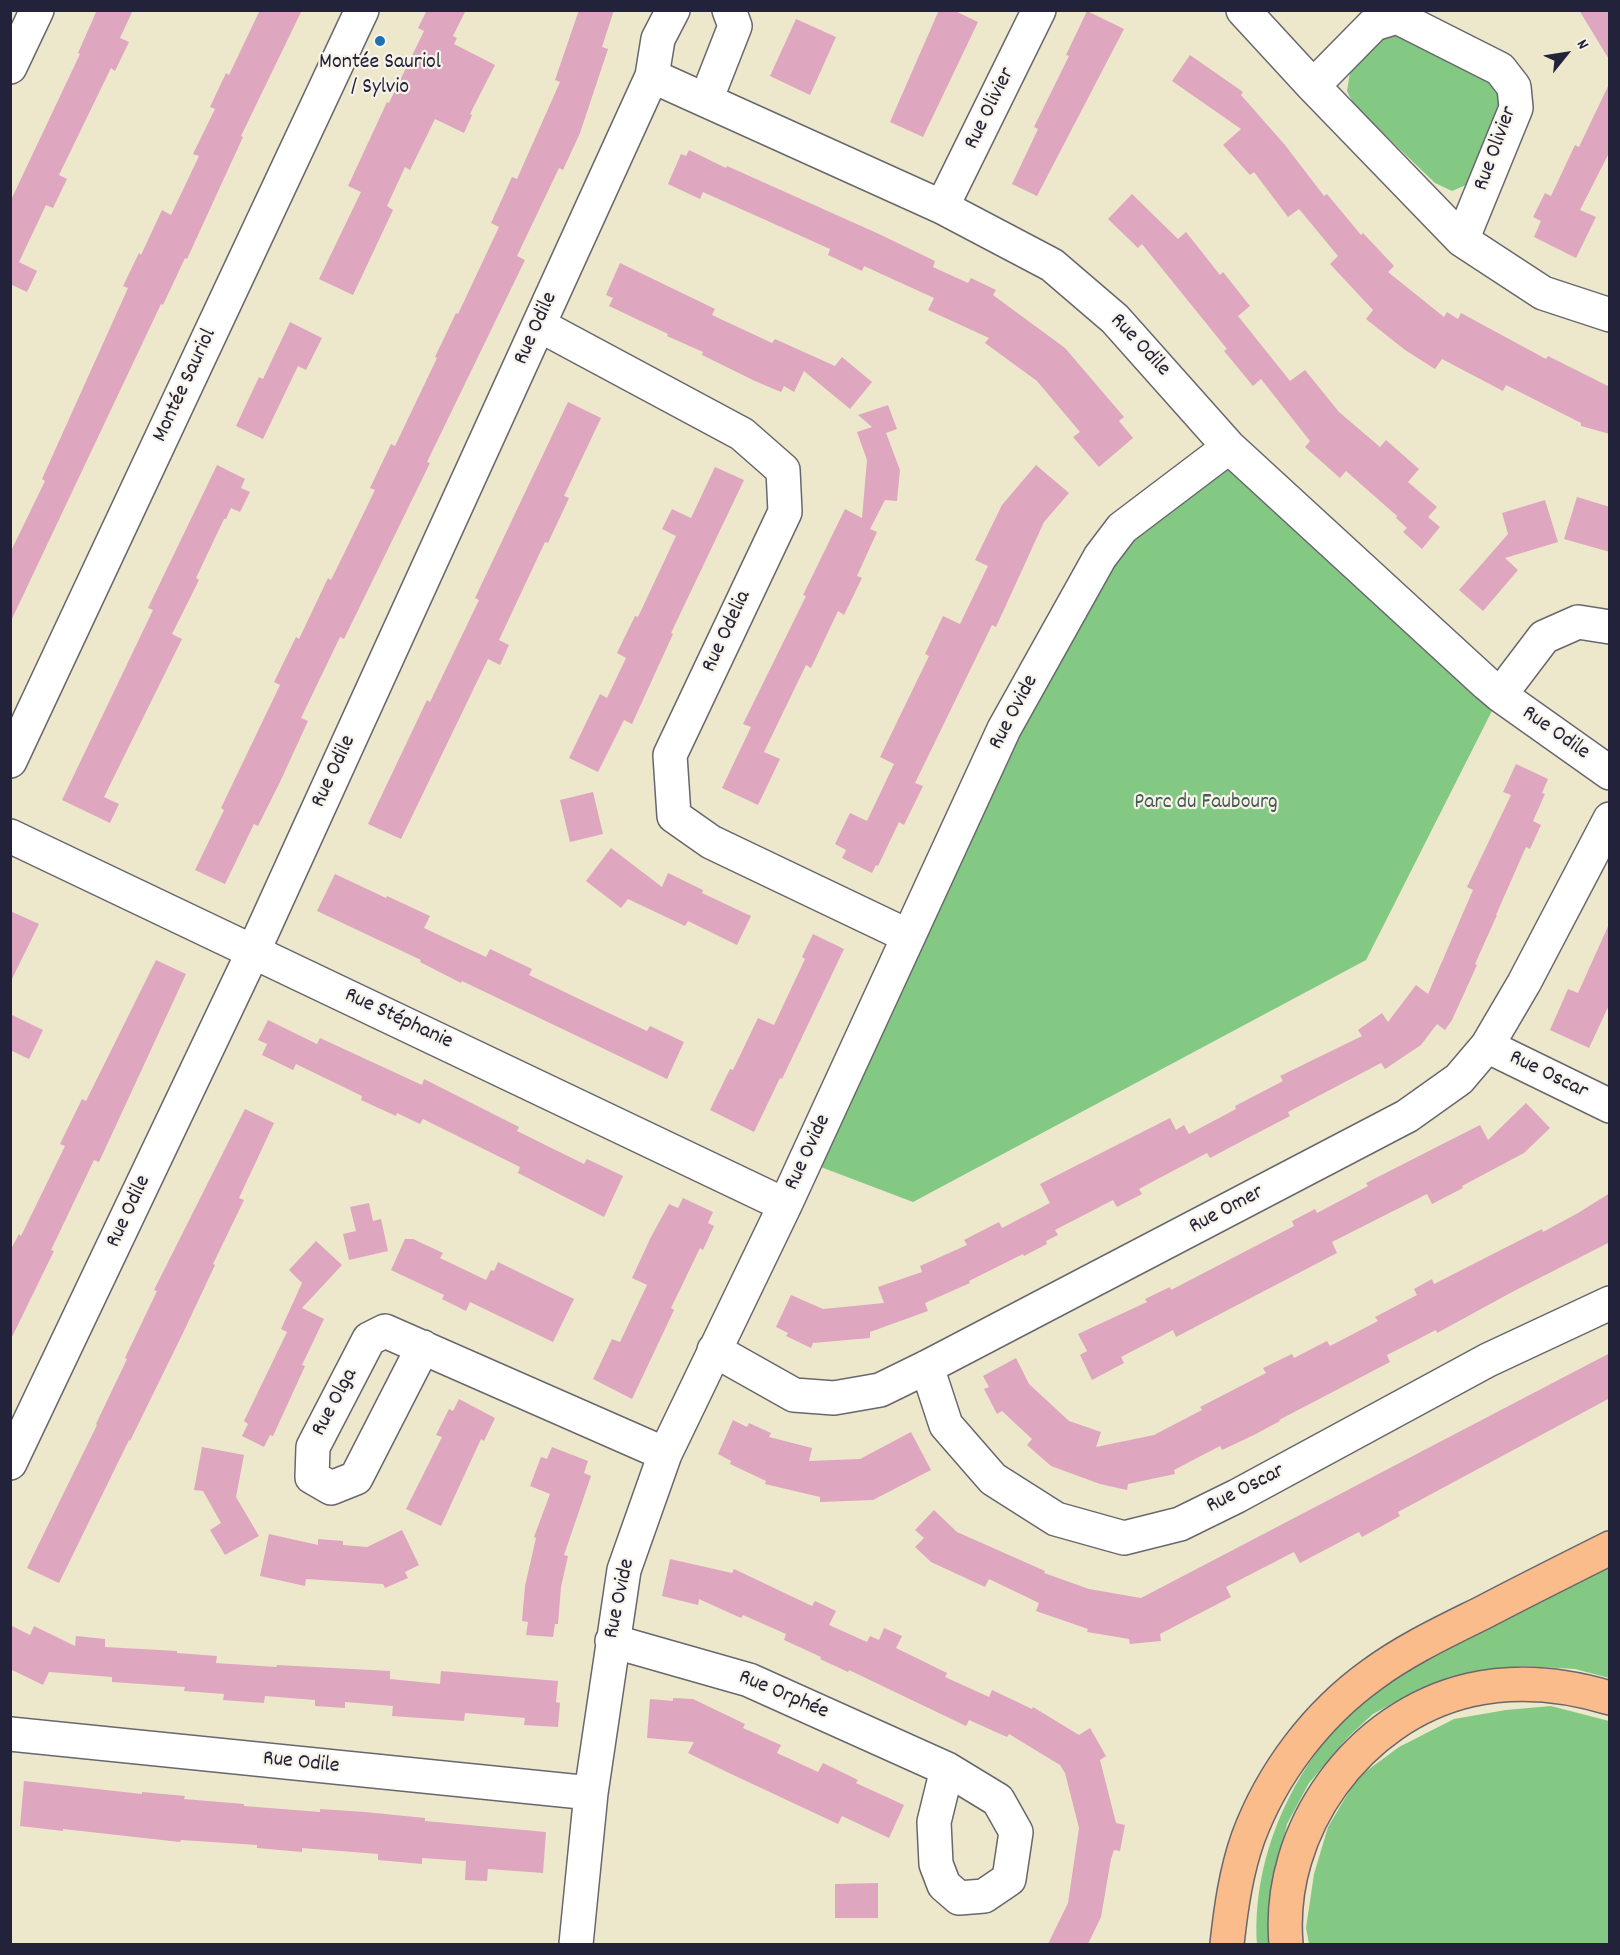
<!DOCTYPE html>
<html>
<head>
<meta charset="utf-8">
<style>
	body { margin:0 }
	#map { position:relative; width:1620px; height:1955px; overflow:hidden; background:#ede7cc; font-family:Dekko,sans-serif }
	canvas { display:block }
	.frame { position:absolute; inset:0; border:12px solid #22223b; pointer-events:none }
	.north { position:absolute; left:1536px; top:24px; width:60px; height:60px; -webkit-text-stroke:4px #f7f3e8; paint-order:stroke; rotate:60deg; font-size:16px; font-weight:700; line-height:24px; text-align:center; color:#22223b }
	.north::after { content:''; display:block; margin:auto; width:21px; height:27px; background:#22223b; clip-path:polygon(50% 0,100% 100%,50% 72%,0 100%) }
</style>
</head>
<body>
<div id="map">
<canvas width="1620" height="1955"></canvas>
<div class="frame"></div>
<div class="north">N</div>
</div>
<script>
const g = document.querySelector('canvas').getContext('2d');
g.lineJoin = 'round';
function paint(path, color) {
  g.fillStyle = color;
  g.fill(path, 'evenodd');
}
function trace(path, color, width, dash) {
  g.strokeStyle = color;
  g.lineWidth = width;
  g.lineCap = dash ? 'butt' : 'round';
  g.setLineDash(dash || []);
  g.stroke(path);
}
function label(font, color, halo, rows, align = 'center') {
  g.font = font + ' Dekko,sans-serif';
  g.lineWidth = 4.5;
  g.setLineDash([]);
  g.textBaseline = 'middle';
  g.strokeStyle = halo;
  g.fillStyle = color;
  for (const [text, x, y, turn = 0] of rows) {
    g.save();
    g.translate(x, y);
    g.rotate((+turn || 0) * Math.PI / 180);
    g.textAlign = isNaN(turn) ? turn : align;
    if (halo) g.strokeText(text, 0, 0);
    g.fillText(text, 0, 0);
    g.restore();
  }
}
paint(new Path2D(`
	M1404,35L1493,80L1505,94L1476,177L1466,185L1452,191L1435,183L1354,105L1347,91L1350,72L1371,45L1383,37Z
	M1229,447L1500,695L1366,960L913,1202L805,1161L1100,557Z
	M1609,1565V1678L1575,1669L1523,1666L1490,1670L1421,1688L1373,1714L1348,1737L1309,1783L1287,1824L1269,1905L1272,1944H1257C1251,1842 1308,1737 1390,1678C1411,1663 1437,1654 1459,1642C1509,1616 1559,1591 1609,1565Z
	M1551,1706L1609,1721V1944H1309L1306,1928L1314,1874L1328,1827L1357,1778L1399,1747L1454,1719L1506,1710Z`), '#83c983');
paint(new Path2D(`
	M97,10H133L120,38L129,42L115,71L111,68L59,175L67,179L53,208L46,205L19,262L37,271L27,292L10,284V202L80,54L78,53Z
	M260,10H302L241,136L243,137L187,259L185,258L163,305L161,304L10,623V553L45,481L42,479L128,288L123,286L139,253L141,255L162,210L171,215L199,156L193,154L215,109L210,107L226,73L229,75Z
	M427,10H466L453,36L457,38L454,44L495,65L470,114L472,115L464,133L435,119L410,170L405,167L387,206L393,210L353,295L319,279L361,192L348,186L387,102L389,103L424,31L418,28Z
	M579,10H614L602,47L608,49L580,133L563,170L559,168L517,256L525,260L427,462L430,463L344,639L340,637L301,718L308,721L280,782L258,826L254,824L225,884L195,870L224,810L221,808L280,685L274,682L296,637L299,639L328,578L331,580L375,490L370,488L391,444L395,446L437,358L435,357L456,313L458,314L499,227L491,223L512,177L517,179L560,82L555,80Z
	M939,10H953L978,22L923,137L890,122Z
	M1579,10H1610V61Z
	M1087,11L1124,29L1037,196L1012,184L1038,129L1034,127L1069,56L1066,55Z
	M796,19L836,37L810,95L770,76Z
	M1190,55L1243,92L1241,95L1285,145L1324,196L1327,194L1361,235L1363,233L1394,266L1388,272L1444,317L1447,312L1458,319L1461,313L1546,359L1548,356L1610,387V434L1581,426V423L1506,385L1503,391L1442,359L1435,369L1405,350L1366,319L1373,310L1330,264L1338,256L1299,209L1288,217L1254,172L1250,175L1223,145L1241,129L1172,81Z
	M1610,82V151L1580,210L1596,217L1576,258L1534,237L1541,221L1533,217L1545,193L1551,196L1575,145L1579,147Z
	M689,150L726,168L727,166L879,234L935,261L933,267L968,283L971,278L996,290L993,295L1065,348L1124,417L1119,421L1133,438L1099,467L1073,437L1080,432L1037,381L985,343L989,338L928,310L934,298L864,266L862,271L828,255L830,249L703,192L700,199L668,184L681,154L686,156Z
	M1132,194L1178,239L1186,232L1220,275L1223,272L1250,306L1238,316L1290,381L1305,370L1339,412L1380,447L1386,440L1419,469L1408,482L1437,507L1428,517L1440,527L1422,549L1403,532L1407,528L1396,518L1397,516L1346,471L1340,478L1305,447L1310,441L1261,379L1253,386L1224,351L1227,349L1142,244L1138,248L1108,219Z
	M620,263L715,309L712,315L772,343L775,339L835,366L842,357L872,382L850,409L804,371L794,392L784,386L781,392L755,381L702,355L703,352L667,336L668,334L609,306L613,298L606,295Z
	M290,322L322,338L306,370L298,366L263,439L236,426L259,377L263,379Z
	M568,402L601,418L564,496L569,498L548,543L545,542L499,640L509,645L500,665L488,659L401,839L368,824L427,700L430,702L479,600L475,598Z
	M888,405L897,429L886,433L900,470L897,501L885,500L870,529L877,532L857,576L862,578L844,615L838,611L811,668L806,665L764,752L780,759L758,805L722,788L751,727L743,724L806,596L803,595L845,509L862,518L867,460L857,432L872,427L858,415Z
	M217,465L245,479L241,488L250,492L240,512L231,508L226,519H224L196,578L199,580L172,634L182,639L104,797L119,804L110,823L62,800L153,610L148,608Z
	M1036,465L1069,493L1044,522L996,627L992,625L915,783L923,786L904,825L899,822L878,866L876,865L872,873L842,858L846,850L835,844L850,813L867,821L894,764L880,757L929,656L925,654L943,616L960,624L988,566L975,560L1002,505Z
	M715,467L744,480L671,633L673,634L632,724L624,720L598,772L569,758L600,694L607,698L626,658L617,653L635,616L638,617L676,536L662,529L672,509L691,518Z
	M1577,497L1610,507V552L1564,539Z
	M1545,500L1558,542L1505,558L1518,570L1483,611L1459,590L1508,534L1502,513Z
	M1516,764L1548,779L1542,793L1545,794L1533,821L1541,825L1530,849L1526,847L1496,915H1497L1475,964L1477,965L1452,1020L1445,1030L1437,1024L1421,1045L1385,1069L1381,1063L1288,1112L1290,1116L1244,1140L1210,1158L1207,1153L1150,1183L1139,1189L1142,1194L1117,1207L1113,1200L1055,1230L1058,1235L1046,1241L1047,1244L1024,1256L1023,1254L969,1281L970,1283L925,1303L928,1311L870,1332V1338L813,1343L811,1348L786,1336L788,1333L776,1327L791,1295L823,1309L884,1303L878,1287L922,1272L920,1266L967,1245L964,1240L999,1222L1002,1228L1050,1203L1040,1184L1170,1118L1176,1130L1184,1125L1189,1134L1236,1109L1235,1106L1283,1081L1280,1076L1362,1036L1358,1030L1382,1013L1388,1022L1416,985L1428,994L1473,890L1467,887L1511,795L1503,792Z
	M593,792L603,834L570,842L560,800Z
	M611,848L662,887L668,873L703,890L702,893L751,916L737,945L688,921L685,926L628,899L621,908L586,881Z
	M335,874L386,898L387,896L430,916L424,928L486,957L490,949L532,969L529,975L598,1008L647,1031L650,1026L684,1042L667,1079L462,981L461,983L420,962L421,960L317,911Z
	M10,911L39,924L10,983Z
	M1610,922V1003L1589,1048L1550,1030L1568,989L1578,993Z
	M813,934L844,949L782,1079L780,1078L754,1132L710,1110L730,1069L733,1070L758,1018L774,1025L805,959L802,957Z
	M156,960L186,974L99,1162L94,1160L51,1250L54,1251L10,1341V1251L19,1234L21,1236L65,1146L60,1144L82,1099L86,1101Z
	M10,1014L43,1030L29,1059L10,1050Z
	M268,1020L317,1044L320,1038L422,1085L424,1079L519,1127L517,1131L584,1164L587,1159L623,1176L604,1217L518,1173L520,1167L423,1119L420,1124L397,1113L396,1116L361,1100L362,1096L296,1064L293,1070L262,1055L267,1044L258,1040Z
	M1526,1103L1550,1128L1524,1153L1462,1186L1463,1188L1432,1204L1427,1194L1332,1242L1337,1253L1176,1337L1173,1330L1121,1357L1124,1363L1092,1380L1080,1355L1087,1351L1078,1334L1147,1302L1145,1299L1170,1287L1171,1290L1246,1251L1294,1226L1292,1221L1315,1209L1317,1213L1368,1186L1366,1183L1480,1125L1488,1140Z
	M245,1109L274,1123L239,1198L244,1200L213,1264L215,1265L183,1333L130,1441L129,1440L59,1583L27,1568L97,1425L96,1424L127,1359L125,1358L157,1291L154,1290Z
	M1610,1193V1242L1514,1291L1437,1333L1436,1330L1387,1355L1390,1362L1279,1420L1280,1421L1254,1435L1222,1450L1220,1446L1174,1470L1175,1474L1128,1484L1127,1490L1100,1484L1051,1466L1027,1445L1032,1439L1002,1411L997,1414L984,1389L989,1387L983,1376L1016,1358L1029,1384L1069,1421L1101,1432L1096,1447L1154,1435L1202,1410L1200,1407L1266,1373L1263,1368L1292,1354L1294,1358L1327,1341L1330,1346L1378,1321L1375,1317L1417,1295L1414,1289L1432,1279L1434,1284L1542,1229L1543,1232L1578,1213Z
	M683,1198L713,1212L708,1223L714,1226L703,1250L700,1248L671,1308L674,1310L632,1399L593,1379L612,1339L620,1342L647,1285L632,1278L651,1237L669,1204L678,1208Z
	M369,1203L373,1221L381,1219L388,1251L349,1260L343,1234L356,1231L350,1207Z
	M405,1239H413L443,1253L440,1258L486,1280L491,1270L494,1271L498,1262L574,1299L553,1342L470,1302L466,1311L442,1299L444,1295L391,1270Z
	M316,1241L342,1265L302,1308L324,1319L302,1365L305,1366L284,1412L273,1436L270,1435L264,1447L242,1436L248,1424L244,1421L287,1332L281,1329L302,1283L289,1270Z
	M1610,1353V1398L1398,1512L1400,1516L1362,1537L1359,1532L1300,1563L1294,1552L1226,1587L1231,1597L1160,1634L1161,1641L1130,1644L1129,1639L1087,1632L1088,1629L1036,1611L1039,1603L989,1579L985,1587L931,1562L915,1547L924,1538L915,1530L934,1510L957,1532L1045,1571L1044,1573L1089,1589L1141,1598Z
	M459,1399L495,1418L484,1441L481,1439L441,1526L406,1509L442,1437L436,1435L449,1409L453,1411Z
	M733,1420L747,1427L749,1423L771,1433L769,1437L812,1448L809,1461L860,1459L911,1432L931,1470L873,1500L820,1502V1497L765,1484L766,1481L730,1464L731,1461L718,1454Z
	M202,1447L244,1455L236,1497L259,1536L225,1555L210,1530L221,1523L203,1491L194,1490Z
	M552,1447L588,1461L584,1473L591,1476L564,1555L568,1556L561,1587L558,1624H555L553,1637L526,1635L528,1622L522,1621L525,1586L536,1538L534,1537L550,1494L530,1486L541,1457L547,1459Z
	M402,1530L419,1565L405,1572L408,1578L385,1588L383,1584L306,1579L305,1586L260,1576L269,1534L318,1545V1539L343,1541V1545L367,1547Z
	M670,1559L732,1573L734,1569L812,1606L815,1601L836,1611L829,1625L867,1642L870,1636L879,1640L884,1628L902,1636L896,1648L947,1673L945,1677L989,1697L992,1690L1032,1709L1033,1707L1079,1735L1090,1728L1106,1756L1100,1760L1116,1823L1125,1825L1120,1851L1114,1850L1111,1859L1101,1917L1088,1944H1048L1068,1903L1079,1828L1065,1773L1060,1765L1009,1734L1007,1737L969,1720L966,1726L849,1670L848,1672L820,1659L821,1657L784,1640L786,1634L743,1615L741,1618L699,1599L698,1605L662,1596Z
	M10,1625L30,1635L34,1626L75,1646L76,1636L105,1639V1647L177,1651V1653L217,1656L216,1663L276,1667L277,1665L390,1671V1679L440,1684L441,1671L558,1681L556,1702L560,1703L558,1727L524,1725L525,1718L465,1713L464,1721L392,1716L393,1706L345,1702V1708L315,1706V1700L265,1696L264,1703L223,1700L224,1694L184,1691L185,1687L112,1682V1677L49,1672L43,1685L10,1669Z
	M673,1698L693,1699L745,1724L743,1728L781,1745L777,1753L818,1772L823,1763L858,1780L856,1783L904,1805L889,1838L842,1816L838,1824L729,1773L688,1753L694,1742L647,1738L650,1699L673,1701Z
	M24,1781L142,1794V1792L185,1796L184,1799L244,1804V1806L320,1812V1809L365,1812L425,1818V1821L546,1832L543,1873L488,1869L487,1881L465,1880L466,1861L422,1858V1864L378,1860V1854L302,1848V1852L257,1848V1845L181,1840L180,1842L63,1829V1831L20,1826Z
	M878,1883V1918H835V1884Z`), '#dea7bf');
const minor = new Path2D(`
	M1243,10L1313,86L1462,240L1543,293L1610,315
	M10,67L37,10
	M652,76L942,207L1052,265L1115,319L1229,447L1487,684L1500,695L1610,773
	M1313,86L1374,24L1397,17L1500,69L1514,87L1516,108L1462,240
	M706,100L735,26L729,10
	M942,207L1039,10
	M539,325L742,434L783,470L785,512L670,755L674,816L711,842L908,936
	M1500,695L1544,637L1578,622L1610,627
	M10,761L362,10
	M10,836L785,1205
	M1487,1046L1610,1106
	M423,1347L356,1478L331,1488L312,1477L313,1447L369,1339L385,1331L665,1454
	M714,1350L794,1395L834,1398L880,1390L927,1367L1407,1116L1459,1079L1487,1046L1524,983L1610,819
	M927,1367L946,1425L993,1479L1056,1519L1124,1538L1180,1524L1237,1496L1488,1360L1610,1303
	M10,1463L253,952L652,76L658,39L673,10
	M612,1641L749,1680L947,1769L998,1800L1016,1832L1009,1879L984,1896L959,1898L944,1885L936,1864L934,1822L947,1769
	M10,1734L591,1793
	M576,1944L591,1793L624,1570L665,1454L785,1205L1004,729L1100,557L1122,528L1229,447`);
const major = new Path2D(`
	M1286,1944C1276,1830 1358,1716 1470,1690C1518,1679 1564,1684 1610,1698`);
const highway = new Path2D(`
	M1227,1944C1231,1908 1236,1872 1248,1838C1272,1773 1317,1714 1373,1674C1407,1649 1446,1631 1484,1612C1526,1590 1568,1569 1610,1548`);
trace(minor, '#69676e', 36);
trace(major, '#69676e', 36);
trace(highway, '#69676e', 36);
trace(minor, '#fff', 33);
trace(major, '#fabc8b', 33);
trace(highway, '#fabc8b', 33);
for (const [x, y, r, color] of [
	[380,41,6,"#1f6fb2"]
]) {
  const dot = new Path2D();
  dot.arc(x, y, r, 0, 2 * Math.PI);
  g.fillStyle = color;
  g.fill(dot);
  trace(dot, '#f7f3e8', 2);
}
label('22px', '#22223b', '#f7f3e8', [
	["Montée Sauriol",380,64],
	["/ Sylvio",380,89]
]);
label('22px', '#22223b', '#f7f3e8', [
	["Rue Olivier",991,109,-64],
	["Rue Olivier",1497,149,-70],
	["Rue Odile",537,329,-66],
	["Rue Odile",1139,346,47],
	["Montée Sauriol",186,386,-65],
	["Rue Odelia",728,632,-65],
	["Rue Ovide",1015,713,-62],
	["Rue Odile",1555,734,35],
	["Rue Odile",335,772,-65],
	["Rue Stéphanie",398,1020,25],
	["Rue Oscar",1548,1076,26],
	["Rue Ovide",809,1153,-65],
	["Rue Omer",1227,1211,-28],
	["Rue Odile",130,1212,-65],
	["Rue Olga",336,1403,-62],
	["Rue Oscar",1246,1490,-27],
	["Rue Ovide",621,1599,-78],
	["Rue Orphée",783,1696,23],
	["Rue Odile",301,1764,6]
]);
label('22px', '#445c54', '#f7f3e8', [
	["Parc du Faubourg",1206,804]
]);
</script>
</body>
</html>
